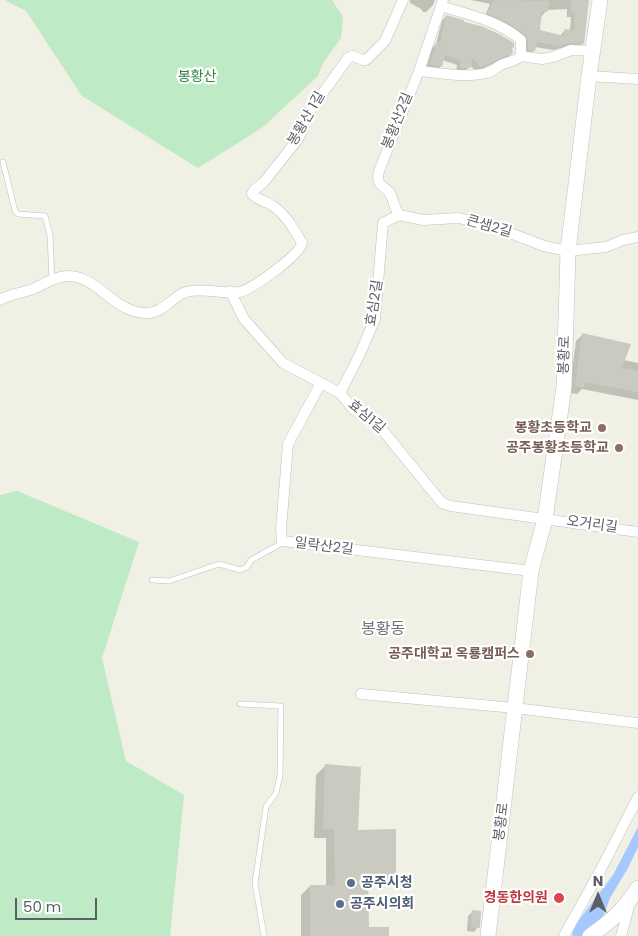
<!DOCTYPE html>
<html>
<head>
<meta charset="utf-8">
<style>
	body { margin:0 }
	#map { position:relative; width:638px; height:936px; overflow:hidden; background:#f0f0e4; font-family:Poppins,sans-serif }
	canvas { display:block }
	.north { position:absolute; left:573px; top:871px; width:50px; height:50px; -webkit-text-stroke:4px #fff; paint-order:stroke; rotate:0deg; font-size:14px; font-weight:700; line-height:20px; text-align:center; color:#5c5f66 }
	.north::after { content:''; display:block; margin:auto; width:18px; height:22px; background:#5c5f66; clip-path:polygon(50% 0,100% 100%,50% 72%,0 100%) }
	.scale { position:absolute; left:15px; top:898px; width:82px; height:22px; box-sizing:border-box; border:2px solid #5c5f66; border-top:0; padding-left:6px; font-size:15px; line-height:18px; white-space:nowrap; color:#5c5f66; -webkit-text-stroke:4px #fff; paint-order:stroke }
</style>
</head>
<body>
<div id="map">
<canvas width="638" height="936"></canvas>
<div class="north">N</div>
<div class="scale">50 m</div>
</div>
<script>
const g = document.querySelector('canvas').getContext('2d');
g.lineJoin = 'round';
function paint(path, color) {
  g.fillStyle = color;
  g.fill(path, 'evenodd');
}
function trace(path, color, width, dash) {
  g.strokeStyle = color;
  g.lineWidth = width;
  g.lineCap = dash ? 'butt' : 'round';
  g.setLineDash(dash || []);
  g.stroke(path);
}
function label(font, color, halo, rows, align = 'center') {
  g.font = font + ' Poppins,"Noto Sans KR",sans-serif';
  g.lineWidth = 4.5;
  g.setLineDash([]);
  g.textBaseline = 'middle';
  g.strokeStyle = halo;
  g.fillStyle = color;
  for (const [text, x, y, turn = 0] of rows) {
    g.save();
    g.translate(x, y);
    g.rotate((+turn || 0) * Math.PI / 180);
    g.textAlign = isNaN(turn) ? turn : align;
    if (halo) g.strokeText(text, 0, 0);
    g.fillText(text, 0, 0);
    g.restore();
  }
}
paint(new Path2D(`
	M5,0H332L343,17L341,38L323,63L318,76L263,127L198,168L82,96L26,11Z
	M17,491L139,542L102,658L126,761L184,795L170,936H0V495Z`), '#beeac6');
paint(new Path2D(`
	M638,827V847L628,868L610,898L596,936H572L573,928L613,875Z`), '#a5c8ff');
paint(new Path2D(`
	M410,0H435L433,5L426,12H423L421,9L410,3Z
	M471,0H577L583,43L578,48L565,47L553,50L535,47L534,50L530,55L524,54V45L484,18L490,4ZM567,9V17H571L570,31L565,30L560,36L539,31L540,16H542L547,10Z
	M446,16L489,30L513,47L511,49L512,53L507,58L476,71L470,65L465,72H456L457,65L442,60L441,66L436,71L426,69L432,48L436,44L442,21Z
	M582,335L624,360L638,363V400L582,389L577,394L569,393L576,341Z
	M325,766L357,831L395,874L386,883H367V928L388,936H301V895L310,886H326V838H314L316,775Z
	M472,912L478,927L474,932L467,931L468,916Z`), '#0003');
paint(new Path2D(`
	M494,0L549,1L548,12L542,11L540,30L564,36L565,29L574,30L575,13L571,12V0H589L584,44L571,43L558,46L537,42L535,51L528,50V40L525,34L506,22L487,13Z
	M446,15L464,20V22L481,26L499,34L514,43V48L512,47L513,53L481,67L472,58L471,68H460L461,60L445,55L442,67L430,64L437,42L440,43Z
	M582,333L631,344L622,368L638,371V392L584,382L585,388L575,386Z
	M325,764L361,767L358,830L396,829V875H368L369,927H389V936H310V885H335L334,829H323Z
	M472,910L481,911L480,928L471,927Z`), '#cbcac1');
const lane = new Path2D(`
	M3,162L15,211L18,214L45,216L50,235L52,280
	M152,580L169,581L219,564L240,570L247,567L251,560L284,542
	M240,704L281,706L280,776L276,793L266,807L255,883L264,936`);
const street = new Path2D(`
	M443,0L419,71L379,171C375,189 386,184 391,195C394,202 394,207 399,215L423,220L459,218L497,228L544,246L568,251L606,247L623,240L638,237
	M441,6C469,15 497,20 521,40V56
	M419,71C440,73 465,78 486,73C493,72 497,66 503,64C510,61 516,61 521,56L542,59L553,57L571,50L592,51
	M589,76L638,79
	M230,291L244,319L283,363L340,393L353,409L380,427L442,503L451,506L638,532
	M0,300C10,294 22,293 33,289C44,284 56,276 69,276C99,277 115,314 147,313C164,313 171,297 186,292C202,287 226,295 240,292C253,288 299,256 302,243C294,229 286,215 273,206C266,201 259,201 252,194L254,190L264,182L298,139L302,131L304,119L348,58L353,56L363,60H366L385,41L403,0
	M321,383L288,444L281,529L282,541L531,571
	M340,393L359,356L375,319L383,223L399,215
	M361,694L515,708L638,723
	M564,936L600,871L638,797
	M621,936L630,903`);
const secondary = new Path2D(`
	M488,936L531,571L545,519L564,387L568,251L589,76L600,0
	M590,936C611,921 624,910 638,888`);
trace(lane, '#bec0c6', 6);
trace(street, '#bec0c6', 11);
trace(secondary, '#bfc1c9', 16);
trace(lane, '#fff', 5);
trace(street, '#fff', 10);
trace(secondary, '#fff', 15);
for (const [x, y, r, color] of [
	[602,428,5,"#8d6e63"],
	[619,448,5,"#8d6e63"],
	[530,654,5,"#8d6e63"],
	[351,883,5,"#5c6f8a"],
	[559,898,6,"#e0444e"],
	[340,904,5,"#5c6f8a"]
]) {
  const dot = new Path2D();
  dot.arc(x, y, r, 0, 2 * Math.PI);
  g.fillStyle = color;
  g.fill(dot);
  trace(dot, '#fff', 2);
}
label('14px', '#2c8540', '#fff', [
	["봉황산",197,77]
]);
label('14px', '#5c5f66', '#fff', [
	["봉황산 1길",307,119,-60],
	["봉황산2길",398,121,-68],
	["큰샘2길",489,227,16],
	["효심2길",375,303,-81],
	["봉황로",565,355,-88],
	["효심1길",366,417,40],
	["오거리길",592,525,8],
	["일락산2길",324,547,7],
	["봉황로",502,822,-83]
]);
label('bold 14px', '#785e54', '#fff', [
	["봉황초등학교",592,428],
	["공주봉황초등학교",609,448],
	["공주대학교 옥룡캠퍼스",520,654]
], 'right');
label('bold 14px', '#4e5e75', '#fff', [
	["공주시청",361,883],
	["공주시의회",350,904]
], 'left');
label('bold 14px', '#be3a42', '#fff', [
	["경동한의원",548,898]
], 'right');
label('16px', '#6d7178', '#fff', [
	["봉황동",383,630]
]);
</script>
</body>
</html>
